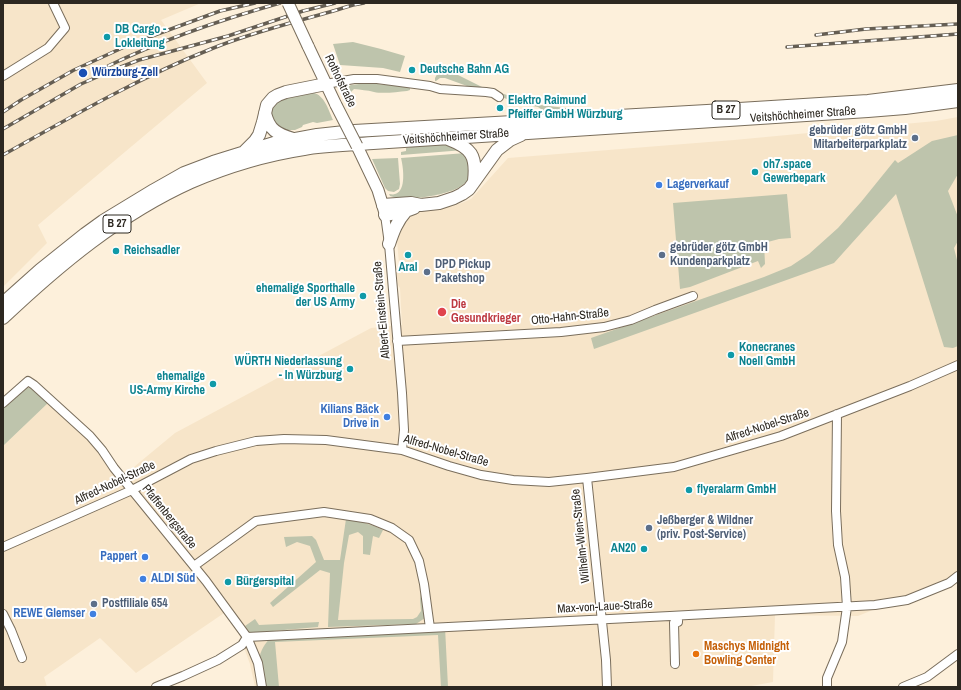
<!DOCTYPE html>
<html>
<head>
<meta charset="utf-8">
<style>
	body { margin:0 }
	#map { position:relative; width:961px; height:690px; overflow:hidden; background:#fdf0db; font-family:"Archivo Narrow",sans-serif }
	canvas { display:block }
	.frame { position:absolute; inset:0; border:4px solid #2d2821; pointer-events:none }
</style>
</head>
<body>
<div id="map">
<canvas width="961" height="690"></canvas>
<div class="frame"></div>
</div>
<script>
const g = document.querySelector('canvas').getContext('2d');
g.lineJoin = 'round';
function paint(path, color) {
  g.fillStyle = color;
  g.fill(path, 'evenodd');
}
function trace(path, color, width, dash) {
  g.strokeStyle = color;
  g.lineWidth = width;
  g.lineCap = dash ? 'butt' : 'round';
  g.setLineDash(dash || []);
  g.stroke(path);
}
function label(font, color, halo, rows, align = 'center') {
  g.font = font + ' "Archivo Narrow",sans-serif';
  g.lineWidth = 4;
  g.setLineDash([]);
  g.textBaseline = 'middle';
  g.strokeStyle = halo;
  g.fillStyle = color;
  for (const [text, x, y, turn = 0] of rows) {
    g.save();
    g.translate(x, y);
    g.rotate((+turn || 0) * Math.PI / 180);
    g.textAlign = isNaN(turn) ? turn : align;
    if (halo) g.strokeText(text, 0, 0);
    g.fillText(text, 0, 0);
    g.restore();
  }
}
paint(new Path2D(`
	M3,3H201L161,20L207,83L38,225L47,243L3,287Z
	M958,117V575L858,616L775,615L773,682L746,687H255L250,664L230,609L136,673L100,638L44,677L47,687H3V446L48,403L95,446L116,478L123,476L175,433L371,328L402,325L400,288L398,285L396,272L399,263L397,241L399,231L407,218L414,212L444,208L462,203L471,199L508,158L734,140L936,121Z`), '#f7e5c9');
paint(new Path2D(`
	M353,42L381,49L405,56L400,72L383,68L340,65L333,44Z
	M440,69L448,70L484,88L507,95L525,100L540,105L566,108L570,113L544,114L542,113L541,109L538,107L516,103L502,97L472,89L467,86L445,78H440L436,81H435V78Z
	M367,83L409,87H410V90L407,91C397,92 383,94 374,92C367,90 361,90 354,89L351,92L349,98L347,99L345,94L347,87L351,85Z
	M313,93C324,94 329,111 333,120L317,123L313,122L303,125L302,127L295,130H283L279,128L271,117C272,95 296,96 313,93Z
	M958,135V174L948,191L958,217V241L954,248L958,264V346L953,348L944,347L896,194L834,263L594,349L591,338L764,277L791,266L809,254L838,228L861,202L895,160L898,163L932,141Z
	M451,144L464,150L401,155V152L406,151V148L423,145Z
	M466,153C468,158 471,167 471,171C470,196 415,198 397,200V198L390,196L389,194C391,194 393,195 395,194C407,191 403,166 401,158Z
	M398,158L400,184L399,189L394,192L388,191L385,188L372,159Z
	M787,194L791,238L779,239L764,243L765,264L761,268L758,261L690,287L680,289L673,203Z
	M26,387L32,389L48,403L3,446V404Z
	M346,519C359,521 371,524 383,530L379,538L373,536L370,555L363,554V536L358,532L349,535L344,563L338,620L413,619L417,617L421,611L420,599L421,593L425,618L416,624L328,627L330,573L320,570L273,607L270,603L316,562L310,546L297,542L286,547L284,537L312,536L316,540L324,560H340Z
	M255,619L259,625L319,622L318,627L250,633L245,626Z
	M445,627L448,687H441L438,635L275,642L279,687H262C258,664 255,653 273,635Z`), '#bec4ac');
const minor = new Path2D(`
	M3,76L48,48L65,28L53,3
	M326,84L354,79H377L430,86L440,89L486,92L493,93L499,97
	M385,215L389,244L402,393L404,430L402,450
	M397,341L561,332L604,327L631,320L655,310L693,296
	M3,403L28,381L34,385L90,436L102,450L114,468L132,490L206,581L247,637L258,663L262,687
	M587,478L606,660L607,687
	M3,547L132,490L191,459L216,451L256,441L284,439L326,440L402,450L449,466L481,475L513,480L549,482L587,478L674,467L781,436L910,386L958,365
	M194,566L256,521L324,512L370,519L392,528L409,540L419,561L424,584L430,628
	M3,614L11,630L22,658
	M247,637L670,616L875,605L907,600L949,583L958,576
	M675,664L674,623L678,622V616
	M156,687L183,676L218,660L242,645L247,637
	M827,687V678L842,642L847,607L845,577L838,545L836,511L837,414
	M903,687L927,677L958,654`);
const major = new Path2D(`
	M308,46L336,105
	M357,146L378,190L385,213`);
const highway = new Path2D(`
	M265,113C269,130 277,134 293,139
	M448,139C471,148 477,155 474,181
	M245,151L255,141L259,135L263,122L267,105L273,98L278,95L286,92L326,84
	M383,205L411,203L421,205L439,203L454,198L462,194L469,189L497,150L510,140L521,135
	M385,215L406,211L414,208
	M389,244C393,232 397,221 406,211
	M3,303L40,270L85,234L103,221L154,190L184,173L213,162L274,143L317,135L354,131L707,111L868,101L958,90
	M3,318C59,265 120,214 191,182C226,167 265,155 304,149C326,145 350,145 373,143L868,111L905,108L958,101`);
trace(minor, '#7a6e5c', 10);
trace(major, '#7a6e5c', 13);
trace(highway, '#7a6e5c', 14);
trace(minor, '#fff', 8);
trace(major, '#fff', 11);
trace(highway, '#fff', 12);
const rail = new Path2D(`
	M816,35L866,29L958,24
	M787,47L958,34
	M108,66C164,39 220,20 280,3
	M3,112L21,100L74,70L133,43L220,11L255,3
	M3,129L81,84L113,70L139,60L228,36L303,11L335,3
	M3,155C71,117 138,78 211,49C257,30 305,20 353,5L364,3`);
trace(rail, '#655e53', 3.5);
trace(rail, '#fff', 2, [6]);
const majorBridge = new Path2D(`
	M288,3L308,46
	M336,105L357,146`);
trace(majorBridge, '#7a6e5c', 13, []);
trace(majorBridge, '#fff', 11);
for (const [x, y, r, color] of [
	[107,37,4,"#0f9aa8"],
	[412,70,4,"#0f9aa8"],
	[83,73,5,"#1a4fb4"],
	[500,108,4,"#0f9aa8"],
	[915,138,4,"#5c6f8a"],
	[755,172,4,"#0f9aa8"],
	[659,185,4,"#3f7fe0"],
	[116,251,4,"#0f9aa8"],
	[408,255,4,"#0f9aa8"],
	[662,255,4,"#5c6f8a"],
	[427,272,4,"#5c6f8a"],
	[363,296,4,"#0f9aa8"],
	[442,312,5,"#e0444e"],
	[731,355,4,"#0f9aa8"],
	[350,369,4,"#0f9aa8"],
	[213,384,4,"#0f9aa8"],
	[387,417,4,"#3f7fe0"],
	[689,490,4,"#0f9aa8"],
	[649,528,4,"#5c6f8a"],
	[644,549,4,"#0f9aa8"],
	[145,557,4,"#3f7fe0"],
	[143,579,4,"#3f7fe0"],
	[228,582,4,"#0f9aa8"],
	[94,604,4,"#5c6f8a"],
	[93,614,4,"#3f7fe0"],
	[696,654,4,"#e8710a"]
]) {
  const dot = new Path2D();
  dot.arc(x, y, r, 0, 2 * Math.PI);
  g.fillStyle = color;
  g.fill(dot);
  trace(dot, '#fff', 1.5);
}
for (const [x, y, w] of [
	[726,110,28],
	[117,224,28]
]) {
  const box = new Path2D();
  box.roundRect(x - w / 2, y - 9, w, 18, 3);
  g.fillStyle = '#fff';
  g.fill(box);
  trace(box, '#2d2821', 1);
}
label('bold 11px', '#2d2821', null, [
	["B 27",726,110],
	["B 27",117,224]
]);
label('bold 12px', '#0d838f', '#fff', [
	["DB Cargo -",115,30],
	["Lokleitung",115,44],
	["Deutsche Bahn AG",420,70],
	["Elektro Raimund",508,101],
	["Pfeiffer GmbH Würzburg",508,115],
	["oh7.space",763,165],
	["Gewerbepark",763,179],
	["Reichsadler",124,251],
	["Aral",408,268,"center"],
	["ehemalige Sporthalle",355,289,"right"],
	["der US Army",355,303,"right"],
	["Konecranes",739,348],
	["Noell GmbH",739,362],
	["WÜRTH Niederlassung",342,362,"right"],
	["- In Würzburg",342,376,"right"],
	["ehemalige",205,377,"right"],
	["US-Army Kirche",205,391,"right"],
	["flyeralarm GmbH",697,490],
	["AN20",636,549,"right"],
	["Bürgerspital",236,582]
], 'left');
label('bold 12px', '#164399', '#fff', [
	["Würzburg-Zell",92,73]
], 'left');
label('12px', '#2d2821', '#fff', [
	["Rothofstraße",340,81,64],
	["Veitshöchheimer Straße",803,115,-4],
	["Veitshöchheimer Straße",456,137,-4],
	["Albert-Einstein-Straße",382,310,-95],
	["Otto-Hahn-Straße",570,317,-6],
	["Alfred-Nobel-Straße",767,426,-18],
	["Alfred-Nobel-Straße",446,451,16],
	["Alfred-Nobel-Straße",115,483,-25],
	["Pfaffenbergstraße",169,517,51],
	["Wilhelm-Wien-Straße",581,536,-96],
	["Max-von-Laue-Straße",605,607,-3]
]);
label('bold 12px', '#4e5e75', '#fff', [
	["gebrüder götz GmbH",907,131,"right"],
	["Mitarbeiterparkplatz",907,145,"right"],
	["gebrüder götz GmbH",670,248],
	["Kundenparkplatz",670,262],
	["DPD Pickup",435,265],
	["Paketshop",435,279],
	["Jeßberger & Wildner",657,521],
	["(priv. Post-Service)",657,535],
	["Postfiliale 654",102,604]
], 'left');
label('bold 12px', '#366cbe', '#fff', [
	["Lagerverkauf",667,185,"left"],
	["Kilians Bäck",379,410],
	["Drive in",379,424],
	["Pappert",137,557],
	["ALDI Süd",151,579,"left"],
	["REWE Glemser",85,614]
], 'right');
label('bold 12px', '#be3a42', '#fff', [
	["Die",451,305],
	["Gesundkrieger",451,319]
], 'left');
label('bold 12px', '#c56008', '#fff', [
	["Maschys Midnight",704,647],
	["Bowling Center",704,661]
], 'left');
</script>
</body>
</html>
